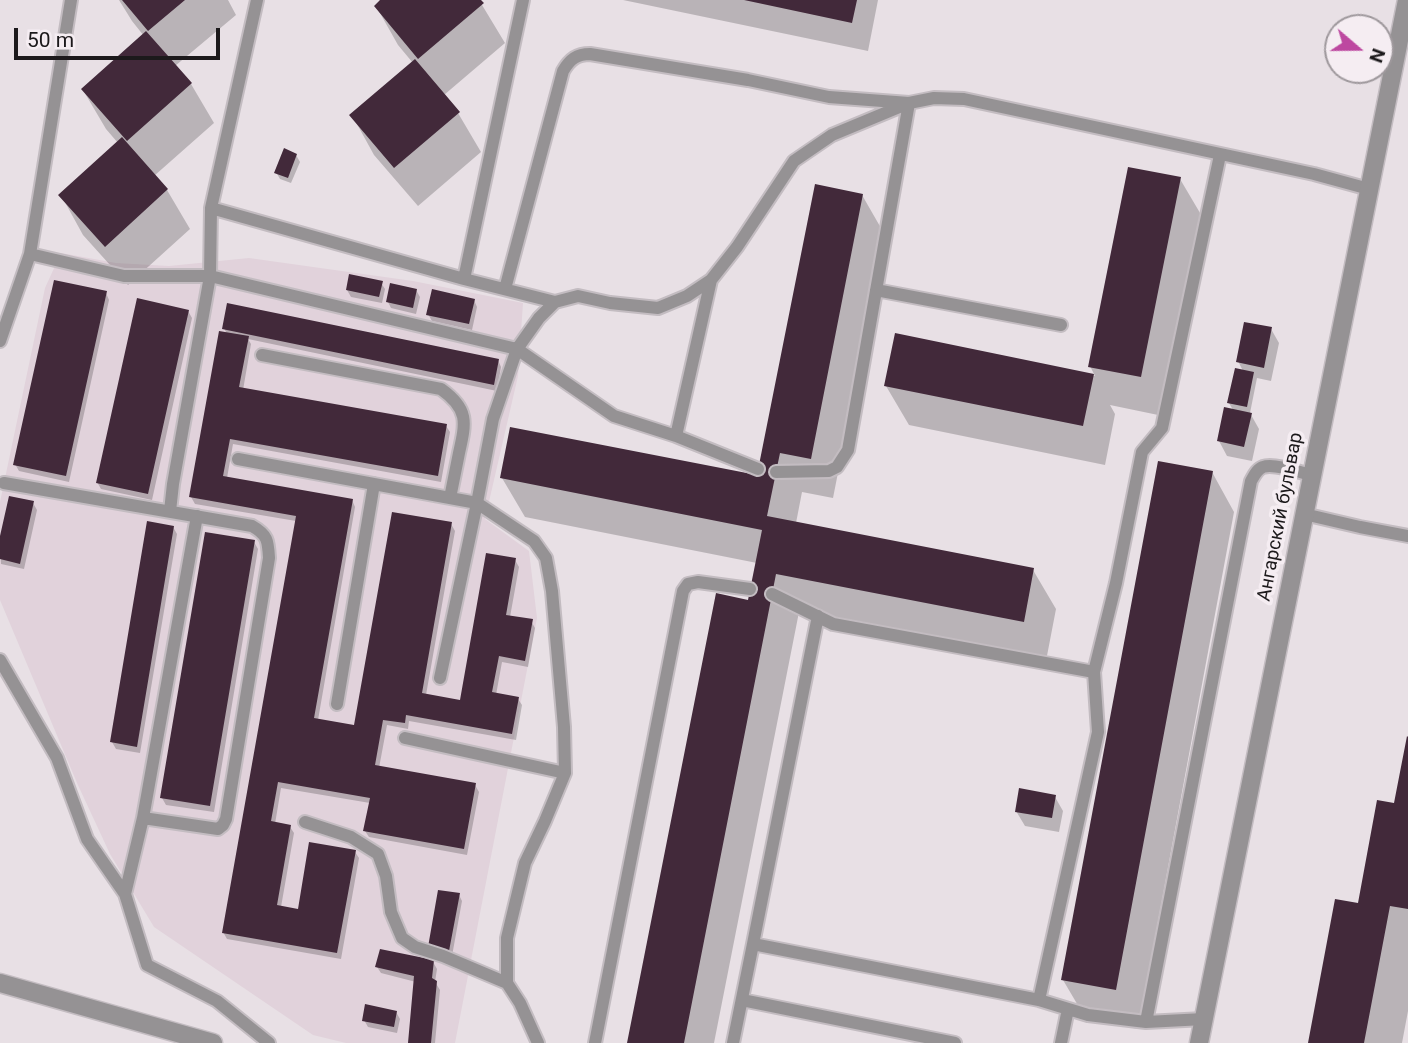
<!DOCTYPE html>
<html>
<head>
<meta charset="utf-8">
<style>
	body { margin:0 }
	#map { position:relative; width:1408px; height:1043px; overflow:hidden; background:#e8e0e5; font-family:Roboto,sans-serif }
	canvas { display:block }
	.north { position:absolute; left:1324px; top:14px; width:70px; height:70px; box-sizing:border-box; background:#f5edf2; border:2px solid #9e989c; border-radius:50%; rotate:110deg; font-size:19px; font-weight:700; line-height:28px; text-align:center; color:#1c191b }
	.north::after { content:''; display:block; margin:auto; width:24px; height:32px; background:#bd48a0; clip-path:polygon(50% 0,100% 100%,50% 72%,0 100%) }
	.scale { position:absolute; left:14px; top:28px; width:206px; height:32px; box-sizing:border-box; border:4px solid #1c191b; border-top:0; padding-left:9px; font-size:21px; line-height:24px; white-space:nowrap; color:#1c191b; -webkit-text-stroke:5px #f5edf2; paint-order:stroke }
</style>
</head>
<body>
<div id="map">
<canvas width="1408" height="1043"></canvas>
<div class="north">N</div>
<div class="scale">50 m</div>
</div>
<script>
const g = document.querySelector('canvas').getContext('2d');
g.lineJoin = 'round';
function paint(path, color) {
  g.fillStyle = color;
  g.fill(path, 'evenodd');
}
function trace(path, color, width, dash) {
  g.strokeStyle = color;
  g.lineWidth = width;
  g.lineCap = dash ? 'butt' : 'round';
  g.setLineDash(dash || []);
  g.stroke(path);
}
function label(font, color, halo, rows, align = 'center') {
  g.font = font + ' Roboto,sans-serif';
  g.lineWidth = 7;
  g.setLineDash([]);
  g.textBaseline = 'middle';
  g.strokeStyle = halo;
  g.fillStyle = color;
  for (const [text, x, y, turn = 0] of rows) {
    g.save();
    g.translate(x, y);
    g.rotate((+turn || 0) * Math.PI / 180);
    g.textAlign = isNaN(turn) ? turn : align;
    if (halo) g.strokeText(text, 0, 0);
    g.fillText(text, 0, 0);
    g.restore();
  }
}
paint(new Path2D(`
	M61,253L116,263L169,266L249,258L413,281L523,303L518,376L485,519L529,551L537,618L455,1043H346L313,1035L154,927L110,854L77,783L0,600V502L45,288Z`), '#e1d2db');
paint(new Path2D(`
	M119,0H228L236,15L175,66L191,84L214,123L154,176L167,190L190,229L128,285L83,235L61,195L118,143L106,129L83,90L144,36L132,21Z
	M383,0H479L505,43L444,95L458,113L481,152L418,206L374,155L352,115L413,63L398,45L376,6Z
	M623,0H878L868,51Z
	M296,155L300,162L291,183L280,179L276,172Z
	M1180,179L1203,218L1163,416L1110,405L1115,414L1105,465L909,425L886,386L896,335L1095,376L1090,366Z
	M862,195L885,235L833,498L802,492L796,523L1033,570L1056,609L1046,661L799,612L714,1043H628L750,602L757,563L525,517L502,478L759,477Z
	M381,283L385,289L382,303L351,297L347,290Z
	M416,290L420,297L416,314L391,308L388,302Z
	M106,293L109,300L69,482L19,471L15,464Z
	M474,300L477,307L472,330L432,321L428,314Z
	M188,311L192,318L152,500L101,489L97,482Z
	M224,328L498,360L501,367L497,391L248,339L251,344L243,390L446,426L450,432L441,482L233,444L227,478L352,500L355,507L318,720L356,727L451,524L455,531L426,695L462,702L515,560L519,567L510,617L531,621L535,628L528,667L502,662L496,695L518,699L522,705L516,740L409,721L408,729L387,725L379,768L475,785L479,792L467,855L369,837L365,831L370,803L281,788L275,824L290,827L294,833L281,907L299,911L355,852L359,858L341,959L227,939L223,932L296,521L195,504L191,497L227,334Z
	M1271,329L1279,343L1271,381L1257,378L1250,413L1259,429L1252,461L1227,456L1219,441L1233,410L1229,403L1243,371L1238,361Z
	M1212,472L1234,512L1138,1029L1086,1019L1063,980Z
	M33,503L37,510L24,569L1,564L0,544Z
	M173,527L177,534L140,753L116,749L112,742Z
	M254,542L258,549L214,812L166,805L162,798Z
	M1408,739V1011L1402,1043H1310L1396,805Z
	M1055,797L1063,811L1059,832L1025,826L1016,811Z
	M459,895L462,901L452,956L433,953Z
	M433,962L437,969L435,982L440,990L435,1043H410L416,982L381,973L377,967Z
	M396,1012L400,1019L397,1033L368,1027L364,1020Z`), '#0003');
paint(new Path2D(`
	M122,0H185L148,31Z
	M380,0H481L484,3L418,59L374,6Z
	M744,0H857L852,23Z
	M146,31L192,83L127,141L81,89Z
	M415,59L460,112L394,168L349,115Z
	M122,137L168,189L105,247L58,195Z
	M284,148L297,154L288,178L274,173Z
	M1128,167L1181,177L1141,377L1088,367Z
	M815,184L863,194L811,459L780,453L767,516L1034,568L1024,622L776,574L684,1043H627L716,593L748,600L762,530L500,478L510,427L757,475Z
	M349,274L383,281L379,297L346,290Z
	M54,280L107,291L66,476L13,465Z
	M390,283L417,289L413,308L386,302Z
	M432,289L475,299L469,324L426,315Z
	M137,298L189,310L148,494L96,483Z
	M227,303L499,359L494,385L222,329Z
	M1244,322L1272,327L1264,368L1236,362Z
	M219,331L249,336L239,387L447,424L438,476L230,439L223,476L353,499L314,718L354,725L392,512L452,522L422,693L460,700L486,553L516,558L506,615L533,619L525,661L499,656L492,692L519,697L512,734L406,715L405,723L383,720L375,765L476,783L464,849L363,831L370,798L278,782L271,821L291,825L277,905L298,909L309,842L356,850L337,953L222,933L296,516L189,497Z
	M895,333L1094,374L1083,426L884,386Z
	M1235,368L1254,372L1247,407L1227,403Z
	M1224,407L1252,413L1244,447L1217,441Z
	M1158,461L1213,471L1116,990L1061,980Z
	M9,496L34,501L20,564L0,559V536Z
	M147,521L174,526L137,747L110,742Z
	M205,532L255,540L210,806L160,798Z
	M1407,736L1408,737V909L1390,906L1364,1043H1308L1335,899L1358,903L1377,800L1394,803Z
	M1019,788L1056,795L1052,818L1015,812Z
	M438,890L460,893L449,951L428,947Z
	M380,949L434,960L432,978L437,981L431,1043H408L414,976L375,967Z
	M365,1004L397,1011L394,1027L362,1021Z`), '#42293a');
const service = new Path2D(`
	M211,208L464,279L555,302
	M30,254L124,276H210L211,208L257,0
	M464,279L523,0
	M505,289L563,71C570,59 577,54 590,54L748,80L829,97L909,103L848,450L837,467L829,471L776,472
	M876,290L1061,325
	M0,341L30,254L71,0
	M262,355L441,389C469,409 466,422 459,453C456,468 453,483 450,498
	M676,436L711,280
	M238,459L477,503L440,678
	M4,483L252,526C268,535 268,541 269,558L226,819L223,825L218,829L143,818L125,894
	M170,511L173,484L210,276L517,349L614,416L676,436L758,469
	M1304,514L1360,527L1408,536
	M772,594L833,624L1094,672
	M0,660L57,758L87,839L125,894L147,965L217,1001L269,1043
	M337,704L374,484
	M405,738L565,773
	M143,818L197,516
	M305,822L351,837L378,854L386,876L391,912L402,938L415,947L443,956L507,983
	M753,944L818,616
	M742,1000L955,1043
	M1204,1019L1146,1022L1088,1015L1039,1000L1098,732L1094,672L1116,583L1142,452L1162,428L1220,155
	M1146,1022L1251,481C1254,476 1257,469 1263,467C1273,463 1300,472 1311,475
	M538,1043L520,1003L507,983V938L525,863L545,821L565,773L564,727L552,591L546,558L534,541L477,503L493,419L517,349L539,318L555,302L578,296L610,303L658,308L687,296L711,280L737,247L794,161L832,135L909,103L934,98L964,99L1314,174L1369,189
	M595,1043L683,591L688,584L698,582L750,589
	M733,1043L753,944L1039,1000
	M1061,1043L1068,1009`);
const minor = new Path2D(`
	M0,983L213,1043`);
const tertiary = new Path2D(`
	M1199,1043L1407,0`);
trace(service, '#c3bcc1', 16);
trace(minor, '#c3bcc1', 21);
trace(tertiary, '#c3bcc1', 21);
trace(service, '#959294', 12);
trace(minor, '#959294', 18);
trace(tertiary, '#959294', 18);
label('19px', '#1c191b', '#f5edf2', [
	["Ангарский бульвар",1281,517,-79]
]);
</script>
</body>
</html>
